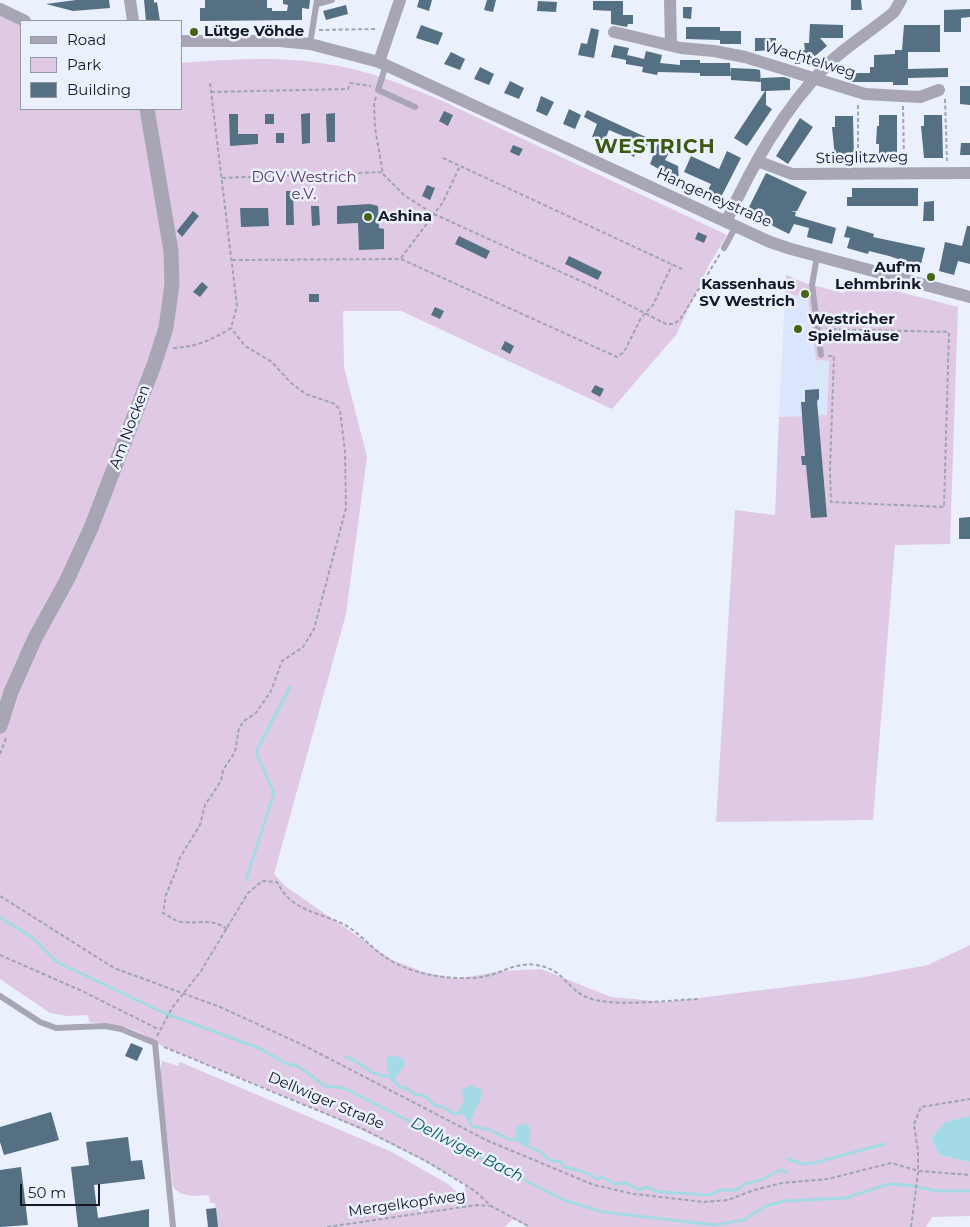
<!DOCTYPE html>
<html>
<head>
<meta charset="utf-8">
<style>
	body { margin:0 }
	#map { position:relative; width:970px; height:1227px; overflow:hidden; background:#eaf0fc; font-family:Montserrat,sans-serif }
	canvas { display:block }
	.legend { position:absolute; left:20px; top:20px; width:162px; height:90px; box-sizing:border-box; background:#eaf0fc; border:1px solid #949aa5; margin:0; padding:6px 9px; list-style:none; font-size:15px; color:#141923 }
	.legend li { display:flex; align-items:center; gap:10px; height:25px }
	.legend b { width:25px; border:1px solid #949aa5 }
	.scale { position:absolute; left:20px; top:1184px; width:80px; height:22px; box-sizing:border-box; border:2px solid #141923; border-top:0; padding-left:6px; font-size:15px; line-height:18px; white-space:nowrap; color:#141923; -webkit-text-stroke:4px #eaf0fc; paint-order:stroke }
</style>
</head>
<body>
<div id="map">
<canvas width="970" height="1227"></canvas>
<ul class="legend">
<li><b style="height:6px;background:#a8a6b4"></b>Road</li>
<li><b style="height:14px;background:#e0c9e4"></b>Park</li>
<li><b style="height:14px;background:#557083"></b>Building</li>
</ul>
<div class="scale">50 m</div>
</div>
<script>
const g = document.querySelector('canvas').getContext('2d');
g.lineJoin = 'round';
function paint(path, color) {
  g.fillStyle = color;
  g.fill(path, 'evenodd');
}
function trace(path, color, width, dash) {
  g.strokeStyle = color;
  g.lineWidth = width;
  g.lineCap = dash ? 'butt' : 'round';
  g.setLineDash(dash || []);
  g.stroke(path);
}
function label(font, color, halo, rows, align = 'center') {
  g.font = font + ' Montserrat,sans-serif';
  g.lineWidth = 5;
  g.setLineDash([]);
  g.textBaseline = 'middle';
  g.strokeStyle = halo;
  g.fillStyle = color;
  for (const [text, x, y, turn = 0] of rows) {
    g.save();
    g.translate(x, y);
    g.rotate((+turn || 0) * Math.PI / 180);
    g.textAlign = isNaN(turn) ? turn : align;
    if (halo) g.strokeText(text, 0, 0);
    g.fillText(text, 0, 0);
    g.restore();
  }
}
paint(new Path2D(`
	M785,293L808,298L816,360L829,361L827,415L779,417Z`), '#dbe5fb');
paint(new Path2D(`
	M0,9L21,21V109H181V63C231,59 284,56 333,65C370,71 404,85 438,99L727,235L709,265L676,335L612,409L401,311H343L344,367L367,457L346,614L274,874L285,886L392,960L424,972L456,979L502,971L541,969L611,997L666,1002L859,978L928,965L970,945V1116L945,1122L931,1138L939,1155L970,1162V1216L932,1217L926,1227H528L513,1219L505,1227H218L215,1203H210L209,1195C196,1196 183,1198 173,1187L160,1074L162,1061L178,1066L180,1062L392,1152L448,1184L462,1196L466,1185C368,1126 260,1087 155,1043C137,1026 112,1024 89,1022L88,1015L67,1016L50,1013L0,979Z
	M786,275L808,284L843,293L853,280L958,307L950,544L895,545L873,820L716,822L735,510L775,515L779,417L827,415L829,361L816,360L808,298L785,293Z`), '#e0c9e4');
paint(new Path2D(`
	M393,1055L403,1059L406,1063L395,1079V1083C388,1075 386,1068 387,1057Z
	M471,1085L482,1090C483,1101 474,1108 472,1119C466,1119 464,1114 457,1114L464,1100L462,1090Z
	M970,1116V1162L939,1155L931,1138L945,1122Z
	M525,1123L530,1127V1142L524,1146L515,1139L516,1127Z`), '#a3dae5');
trace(new Path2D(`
	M246,880L274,793L256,752L290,687
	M0,917L34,939L57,962L162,1012L261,1049L287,1064L298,1066L325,1086L344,1088L564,1200L603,1212L715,1225L743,1220L766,1206L784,1201L846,1198L888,1184L908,1185L937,1191H970
	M346,1057C362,1062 371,1077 389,1076L400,1087L408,1089L414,1094L425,1096L434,1105L444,1107L454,1114L460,1112
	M467,1116L472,1126L490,1130L510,1140L517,1139
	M521,1143L541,1152L549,1160L561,1162L564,1167C573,1168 590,1173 596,1179L602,1177L615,1184L626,1183L639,1190L647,1187L659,1192L709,1195L721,1190H736L747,1183L761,1180L780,1170L787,1172
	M788,1159L803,1164L814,1163L884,1144`), '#a3dae5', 3);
paint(new Path2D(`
	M76,0H109L110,8L73,11L46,4Z
	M144,0H154V3L157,2L160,21H146Z
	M205,0H267V8H272V11H287L288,5L283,4V0H310L309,9L302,8V20L200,21V8H205Z
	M419,0H432L429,11L417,7Z
	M487,0H496L493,12L484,10Z
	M851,0H861L862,10H851Z
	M538,1L557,2L556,12L537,11Z
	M593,1H623V15H633V24H628L627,27L611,24V11L593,10Z
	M346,5L348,14L326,20L323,11Z
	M683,7H692L691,19L683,18Z
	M970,9V17L961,18V32H944V10Z
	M810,24L843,25V38H820L827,46L815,56V63L795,64L794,50H805L804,43H809Z
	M421,25L443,33L438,45L416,38Z
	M904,25H940V52H908V69L948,68V77L908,78V85H893V82H852V73H870V67H874V55L895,54V50H902Z
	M686,27H720V31H741V44H720V40L686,39Z
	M591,28L599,30L594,58L578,55L581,43L587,44Z
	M755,38H776V50L755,51Z
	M614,45L629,48L627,55L636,57L644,59L646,51L662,55L660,63L680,65V60H700V63H730L731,76V68L755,69L760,70L761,82L731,80V76H700V73L658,72L657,75L642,72L643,67L626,64V60L611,57Z
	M451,52L465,59L460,70L444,64Z
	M480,67L494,74L489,85L474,79Z
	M852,70V80L843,79V71Z
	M784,77L790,79V90L766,91V105L772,109L747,146L734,138L765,91H761V78Z
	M510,81L524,88L519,99L504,93Z
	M960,86H970V105L960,104Z
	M541,96L554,102L547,116L536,111Z
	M569,109L581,115L575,129L563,124Z
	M587,110L650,139L647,146L640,144L634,157L622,151L628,138L609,130L604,142L592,137L597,124L584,117Z
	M444,111L453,115L448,126L439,121Z
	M310,113V143L302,144L301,114Z
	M335,113V142H327L326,114Z
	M229,114H238V134H258V144L230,146Z
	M265,114H274V124H265Z
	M879,115H897V158H879V144H876L877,126H879Z
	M924,115H942L943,158H924L921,126H924Z
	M835,116H853L854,158H835L832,127H835Z
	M800,118L813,127L788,164L776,156Z
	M276,133H284V143H276Z
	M658,143L671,149L665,160L678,166L679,181L650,164Z
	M961,143H970V155H960Z
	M513,145L523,149L519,156L510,152Z
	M727,151L741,158L720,199L707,192L711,184L684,172L691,156L719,169Z
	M766,173L807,192L797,211H791L796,212L795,216L836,228L832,244L807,237L809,228L794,224L789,234L761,220L760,222L745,215Z
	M427,185L435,188L430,200L422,196Z
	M852,188H918V206H847V197H852Z
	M286,191H293L294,225H286Z
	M934,201V221H923L924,202Z
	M370,204L378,206L379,228L384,229V249L359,250L358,223L337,224V206Z
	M311,206H319L320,225L312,226Z
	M240,208H268L269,226L241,227Z
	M193,211L199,216L182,237L177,231Z
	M847,226L874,234L873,237L925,248L920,268L903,265L904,263L897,262L898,259L889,256L869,251L868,254L847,248L850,238L844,237Z
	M967,226H970V264L958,261L954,275L939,271L945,242L962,246Z
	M698,232L707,236L704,243L695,239Z
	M459,236L490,251L486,259L455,244Z
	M569,256L602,272L598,280L565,264Z
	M202,282L208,287L200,297L193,292Z
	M309,294H319V302H309Z
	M435,307L444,311L440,319L431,315Z
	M505,341L514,346L510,354L501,349Z
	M595,385L604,389L600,397L591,392Z
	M819,389V399L817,401L827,517L811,518L806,465H802L801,456H805L801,402H805V390Z
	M970,517V539H959V518Z
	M131,1043L143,1048L137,1061L125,1056Z
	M51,1112L59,1140L4,1155L0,1142V1127Z
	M128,1137L131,1161L142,1160L145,1179L94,1185L98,1218L149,1209V1227H78L71,1167L89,1165L86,1142Z
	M21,1167L28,1225L0,1227V1170Z
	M216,1208L218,1227H208L206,1209Z`), '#557083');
trace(new Path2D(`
	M319,30L377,29
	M211,92L348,89L350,83L371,86
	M376,97L374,105L375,128L383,174L405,196L434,214L596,288L666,324H674L681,318L720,254
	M945,99L947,161
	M903,106L904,161
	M443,158L682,269
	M858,161V104
	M222,178L382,172
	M401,258L443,202L460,166
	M232,260L401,259L617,357L624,352L641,318L653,305L672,265
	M826,329L949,332L944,507L831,502L830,469L834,356H828
	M173,348C196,347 212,340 231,328L237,306L210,83
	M0,754L6,738
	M0,896L114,968L220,1007L303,1045L486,1140L594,1185L634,1194L703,1202L728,1200L754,1190L782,1183L828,1179L891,1163L919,1171L970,1175
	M227,929C213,918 198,924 181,922C175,921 169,916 163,913L166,895L177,868L179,859L200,825L205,805L221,781L223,770L235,752L239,728L244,721L256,713L271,691L282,661L303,647L314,629L346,508L345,452L340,410L335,404L306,394L291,383L272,362L245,346L231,328
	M0,955L82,991L158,1029
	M157,1036L172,1008L201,971L248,893L262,881L277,882C293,913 318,911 345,925C358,932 369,945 381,954C407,974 442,979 474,978C497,977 514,961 536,965C564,969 566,988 586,997C610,1008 670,1000 699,999
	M164,1047L363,1129L426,1161L475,1191L491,1206L530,1227
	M327,1227L477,1205L489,1206
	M911,1227L918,1173V1152L914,1124L921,1107L970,1099`), '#9fa5b0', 2, [4, 2.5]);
trace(new Path2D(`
	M317,4L332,0
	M310,44L317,0
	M386,65L378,90L415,107
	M724,248L736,226
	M817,256L812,285L821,355
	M0,996L40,1022L56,1028L105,1026L121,1029L155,1043L173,1227`), '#a8a6b4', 6);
trace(new Path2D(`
	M130,0L133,21
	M670,0L671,45
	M0,9L25,21
	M614,32L681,48L714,51L745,57L865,94L920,97L939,90
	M181,41H280L310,44L379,62L770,242L791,249L970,297
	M379,62L400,0
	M757,161L792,174L970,173
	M726,222C752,166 783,109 828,64C848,45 873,30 894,12L901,0`), '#a8a6b4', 12);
trace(new Path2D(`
	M0,726L11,692L35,638L67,580L91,528L154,365L166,328L172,284L171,251L147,109`), '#a8a6b4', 15);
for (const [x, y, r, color] of [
	[194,32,5,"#466418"],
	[368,217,5,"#466418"],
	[931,277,5,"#466418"],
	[805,294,5,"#466418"],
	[798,329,5,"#466418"]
]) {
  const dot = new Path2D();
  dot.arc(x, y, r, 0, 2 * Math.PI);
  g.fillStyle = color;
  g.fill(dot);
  trace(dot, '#eaf0fc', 2);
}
label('bold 15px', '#141923', '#eaf0fc', [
	["Lütge Vöhde",204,32],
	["Ashina",378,217],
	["Auf'm",921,268,"right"],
	["Lehmbrink",921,285,"right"],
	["Kassenhaus",795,285,"right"],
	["SV Westrich",795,302,"right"],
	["Westricher",808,320],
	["Spielmäuse",808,337]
], 'left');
label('15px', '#141923', '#eaf0fc', [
	["Wachtelweg",810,60,17],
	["Stieglitzweg",862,158,-1],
	["Hangeneystraße",714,198,24],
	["Am Nocken",130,427,-69],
	["Dellwiger Straße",326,1101,23],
	["Mergelkopfweg",407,1204,-8]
]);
label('15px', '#5c3664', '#eaf0fc', [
	["DGV Westrich",304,178],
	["e.V.",304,195]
]);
label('italic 16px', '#0a5965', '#eaf0fc', [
	["Dellwiger Bach",467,1150,27]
]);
g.letterSpacing = '1px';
label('bold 20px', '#3d5812', '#eaf0fc', [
	["WESTRICH",655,147]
]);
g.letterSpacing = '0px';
</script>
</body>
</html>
